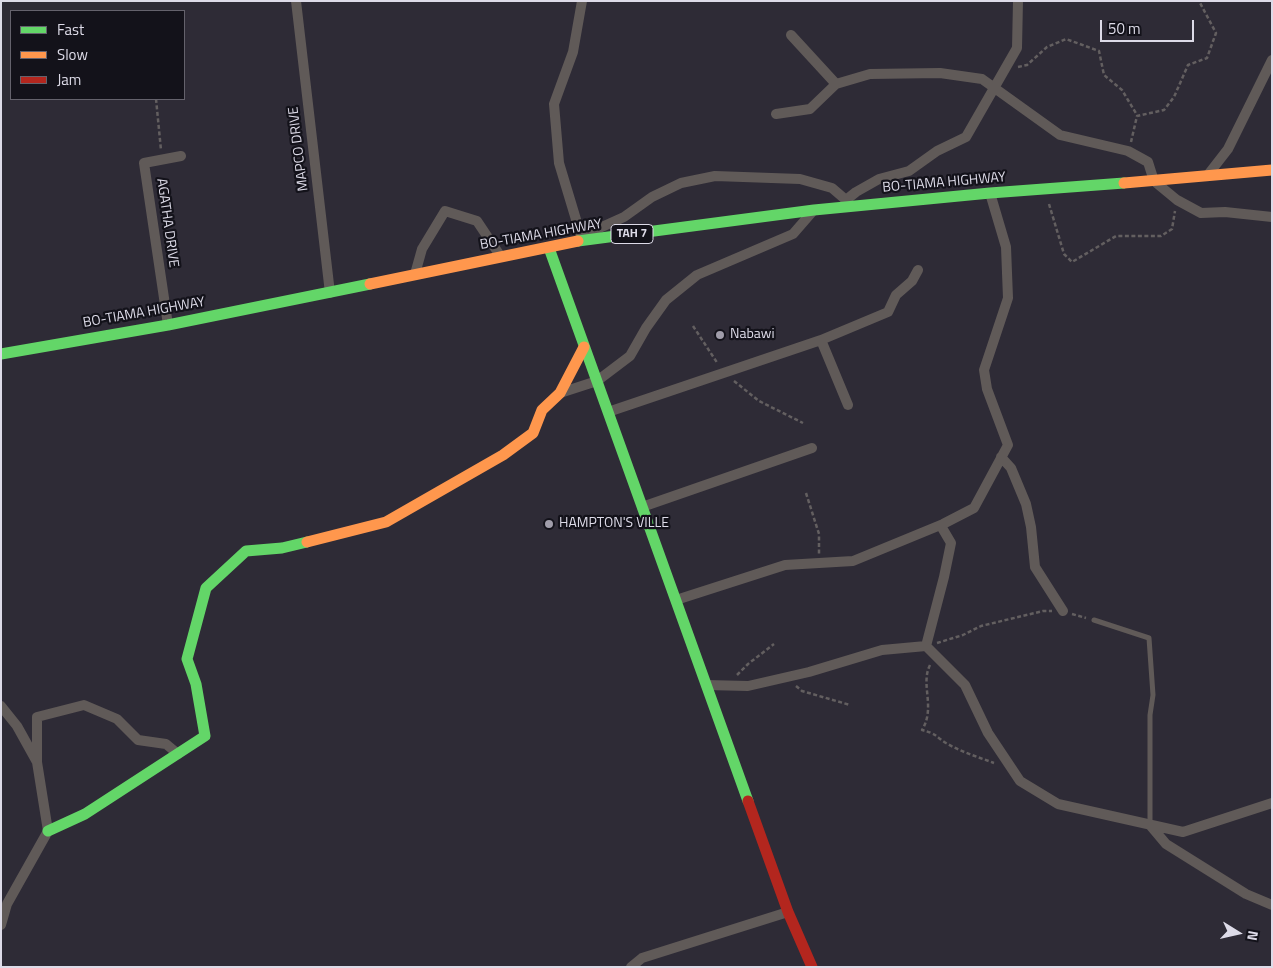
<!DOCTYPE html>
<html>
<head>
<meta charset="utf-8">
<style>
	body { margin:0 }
	#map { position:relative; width:1273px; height:968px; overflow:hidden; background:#2e2b36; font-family:"Titillium Web",sans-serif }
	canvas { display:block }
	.frame { position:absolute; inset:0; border:2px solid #dddbe8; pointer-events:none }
	.legend { position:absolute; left:10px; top:10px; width:175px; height:90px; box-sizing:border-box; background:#13121a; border:1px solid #64626c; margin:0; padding:6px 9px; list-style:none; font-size:15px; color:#dddbe8 }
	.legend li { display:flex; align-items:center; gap:10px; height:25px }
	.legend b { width:25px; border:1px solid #64626c }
	.north { position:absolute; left:1213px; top:908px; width:50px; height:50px; -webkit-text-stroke:4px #13121a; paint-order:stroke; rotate:100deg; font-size:14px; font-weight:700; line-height:20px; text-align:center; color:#dddbe8 }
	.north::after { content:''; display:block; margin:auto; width:18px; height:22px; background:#dddbe8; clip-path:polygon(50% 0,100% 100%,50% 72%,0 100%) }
	.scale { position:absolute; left:1100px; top:20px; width:94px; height:22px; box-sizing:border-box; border:2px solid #dddbe8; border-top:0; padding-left:6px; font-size:15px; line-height:18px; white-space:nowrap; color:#dddbe8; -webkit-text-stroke:4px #13121a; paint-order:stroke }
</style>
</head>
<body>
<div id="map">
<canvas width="1273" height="968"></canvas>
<div class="frame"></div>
<ul class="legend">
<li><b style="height:6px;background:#63d668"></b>Fast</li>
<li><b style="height:6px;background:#ff974d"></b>Slow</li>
<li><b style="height:6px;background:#b3261e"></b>Jam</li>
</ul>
<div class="north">N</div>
<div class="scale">50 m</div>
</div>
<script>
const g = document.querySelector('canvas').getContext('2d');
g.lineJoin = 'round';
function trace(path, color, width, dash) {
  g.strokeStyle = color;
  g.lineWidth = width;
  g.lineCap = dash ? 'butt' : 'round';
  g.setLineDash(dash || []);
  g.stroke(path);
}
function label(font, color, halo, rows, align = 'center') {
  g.font = font + ' "Titillium Web",sans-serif';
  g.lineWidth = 4.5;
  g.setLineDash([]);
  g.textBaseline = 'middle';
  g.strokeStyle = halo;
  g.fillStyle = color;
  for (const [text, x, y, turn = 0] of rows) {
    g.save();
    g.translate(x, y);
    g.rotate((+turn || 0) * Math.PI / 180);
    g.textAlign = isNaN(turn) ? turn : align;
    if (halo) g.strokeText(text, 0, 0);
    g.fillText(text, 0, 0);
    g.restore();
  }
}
trace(new Path2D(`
	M1018,67L1027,65L1047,47L1066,39L1099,51L1104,75L1122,90L1137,115
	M156,99L161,150
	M1131,142L1137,116L1164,110L1174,97L1188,65L1207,58L1216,33L1199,1
	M1049,204L1064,254L1072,262L1116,236H1161L1172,229L1175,211
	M693,326L718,364
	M734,381L759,401L803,423
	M806,493L819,534V554
	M1072,614L1086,618
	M937,643L963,635L981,626L1043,611H1052
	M930,665C920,685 936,707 922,730C937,734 935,736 946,743C961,752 978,757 994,763
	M737,675L748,664L774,644
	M796,686L802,691L850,705`), '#635f60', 2.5, [4, 2.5]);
trace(new Path2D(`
	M1094,620L1149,638L1153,695L1150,715V825`), '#605a58', 5);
trace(new Path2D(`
	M296,1L330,293
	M791,35L836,84L870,74L940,73L982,79L1060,135L1128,151L1148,162L1154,181L1177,200L1201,213L1225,212L1272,217
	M776,114L810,109L836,84
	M1207,176L1228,149L1272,60
	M846,200L856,192L879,179L909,171L937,151L966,137L1017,48L1018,1
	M584,235L624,217L652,197L681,183L715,176L800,179L832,188L846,200L849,206
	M581,236L559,163L554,104L573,52L582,1
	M415,274L422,249L445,211L477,221L501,257
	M168,325L144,163L181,156
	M821,340L888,312L896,295L912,281L918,270
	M560,393L597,381L630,356L646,328L666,300L697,275L793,234L813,211
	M608,412L821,340L848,405
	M1001,457L1011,468L1026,504L1031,527L1035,567L1063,611
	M642,507L812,448
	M676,600L785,565L853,561L943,524L974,508L1008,445L987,389L984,370L1008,298L1006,247L990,193
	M926,646L944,577L951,543L941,526L943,524
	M706,685L748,686L809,672L882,650L926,646L965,685L988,733L1020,781L1058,804L1183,832L1272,803
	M1,706L17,726L37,762L48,831L7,904L1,925
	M37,761V717L84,705L117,719L138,740L166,744L178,754
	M1150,825L1166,844L1246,894L1272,905
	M631,967L642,958L788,912`), '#605a58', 10);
trace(new Path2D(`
	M578,241L814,210L990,193L1124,183
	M549,248L748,801
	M1,354L168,325L370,284
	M48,831L85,814L205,736L196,684L187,659L206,588L246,551L282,548L307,542`), '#63d668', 11);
trace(new Path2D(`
	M1124,183L1272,170
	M370,284L578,241
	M307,542L386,522L503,455L533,433L542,410L560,393L584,347`), '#ff974d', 11);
trace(new Path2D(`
	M748,801L788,912L812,967`), '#b3261e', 11);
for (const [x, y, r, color] of [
	[720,335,5,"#a09daa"],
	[549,524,5,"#a09daa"]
]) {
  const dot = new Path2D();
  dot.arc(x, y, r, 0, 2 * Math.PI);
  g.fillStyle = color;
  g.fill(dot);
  trace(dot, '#13121a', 2);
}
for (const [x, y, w] of [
	[632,234,42]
]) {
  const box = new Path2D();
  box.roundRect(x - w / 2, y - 9.5, w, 19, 4);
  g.fillStyle = '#13121a';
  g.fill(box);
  trace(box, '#dddbe8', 1);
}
label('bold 12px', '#dddbe8', null, [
	["TAH 7",632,234]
]);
label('14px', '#dddbe8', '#13121a', [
	["MAPCO DRIVE",299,149,-97],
	["BO-TIAMA HIGHWAY",944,183,-5],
	["AGATHA DRIVE",167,223,82],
	["BO-TIAMA HIGHWAY",541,235,-10],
	["BO-TIAMA HIGHWAY",144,313,-10]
]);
label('14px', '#dddbe8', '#13121a', [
	["Nabawi",730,335],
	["HAMPTON'S VILLE",559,524]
], 'left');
</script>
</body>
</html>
